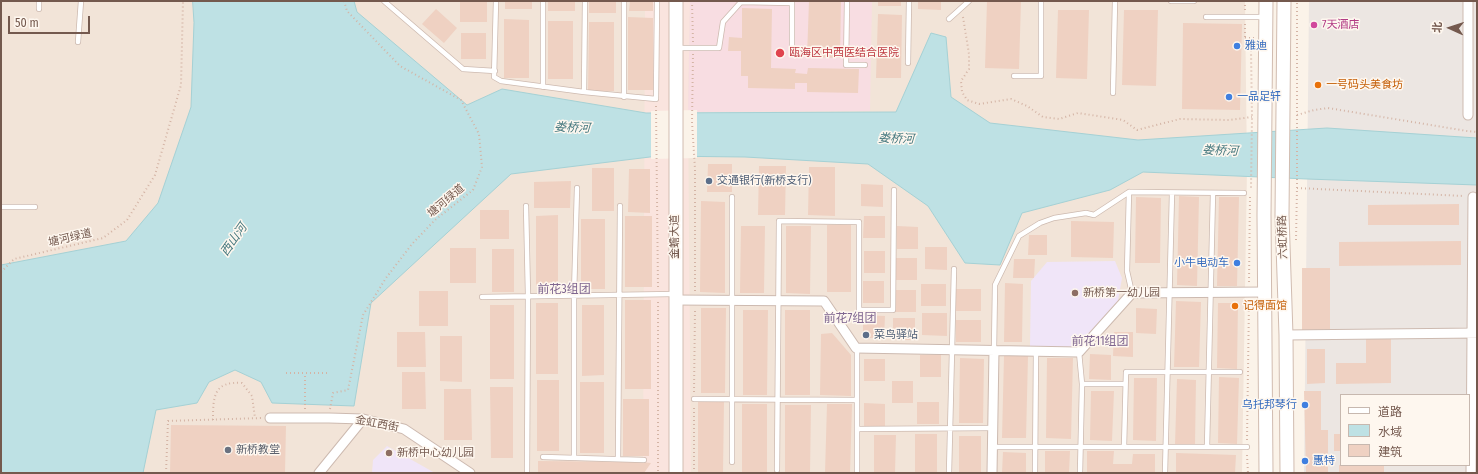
<!DOCTYPE html>
<html>
<head>
<meta charset="utf-8">
<style>
	body { margin:0 }
	#map { position:relative; width:1478px; height:474px; overflow:hidden; background:#fbf3e9; font-family:"Fira Sans Condensed","Noto Sans SC",sans-serif }
	canvas { display:block }
	.frame { position:absolute; inset:0; border:2px solid #74594e; pointer-events:none }
	.legend { position:absolute; left:1340px; top:394px; width:130px; height:72px; box-sizing:border-box; background:#fef7ef; border:1px solid #c7b8af; margin:0; padding:5px 7px; list-style:none; font-size:12px; color:#74594e }
	.legend li { display:flex; align-items:center; gap:8px; height:20px }
	.legend b { width:20px; border:1px solid #c7b8af }
	.north { position:absolute; left:1430px; top:8px; width:40px; height:40px; -webkit-text-stroke:3px #fef7ef; paint-order:stroke; rotate:273deg; font-size:11px; font-weight:700; line-height:16px; text-align:center; color:#74594e }
	.north::after { content:''; display:block; margin:auto; width:14px; height:18px; background:#74594e; clip-path:polygon(50% 0,100% 100%,50% 72%,0 100%) }
	.scale { position:absolute; left:8px; top:16px; width:82px; height:18px; box-sizing:border-box; border:2px solid #74594e; border-top:0; padding-left:5px; font-size:12px; line-height:14px; white-space:nowrap; color:#74594e; -webkit-text-stroke:3px #fef7ef; paint-order:stroke }
</style>
</head>
<body>
<div id="map">
<canvas width="1478" height="474"></canvas>
<div class="frame"></div>
<ul class="legend">
<li><b style="height:5px;background:#fff"></b>道路</li>
<li><b style="height:11px;background:#bee1e4"></b>水域</li>
<li><b style="height:11px;background:#efd1c2"></b>建筑</li>
</ul>
<div class="north">北</div>
<div class="scale">50 m</div>
</div>
<script>
const g = document.querySelector('canvas').getContext('2d');
g.lineJoin = 'round';
function paint(path, color) {
  g.fillStyle = color;
  g.fill(path, 'evenodd');
}
function trace(path, color, width, dash) {
  g.strokeStyle = color;
  g.lineWidth = width;
  g.lineCap = dash ? 'butt' : 'round';
  g.setLineDash(dash || []);
  g.stroke(path);
}
function label(font, color, halo, rows, align = 'center') {
  g.font = font + ' "Fira Sans Condensed","Noto Sans SC",sans-serif';
  g.lineWidth = 3;
  g.setLineDash([]);
  g.textBaseline = 'middle';
  g.strokeStyle = halo;
  g.fillStyle = color;
  for (const [text, x, y, turn = 0] of rows) {
    g.save();
    g.translate(x, y);
    g.rotate((+turn || 0) * Math.PI / 180);
    g.textAlign = isNaN(turn) ? turn : align;
    if (halo) g.strokeText(text, 0, 0);
    g.fillText(text, 0, 0);
    g.restore();
  }
}
paint(new Path2D(`
	M1,1H1245L1247,169L1242,473H1Z`), '#f2e4d8');
paint(new Path2D(`
	M645,1H690L688,105L691,473H643Z`), '#fae4de');
paint(new Path2D(`
	M1309,1H1477V473H1304ZM1341,395H1469V465H1341Z`), '#ece6e2');
paint(new Path2D(`
	M1115,261L1122,278L1117,306L1075,348L1030,347L1031,281L1047,262Z
	M387,446L435,473H372L373,460Z`), '#f0e5f8');
paint(new Path2D(`
	M690,1H872L870,111L688,112Z`), '#f8dde2');
const water = new Path2D(`
	M193,1H354L357,12L467,105L502,89L646,113L896,112L931,33L946,37L951,97L990,123L1138,140L1327,128L1477,138V185L1307,179L1143,172L1110,190L1022,213L1000,265L965,263L928,206L868,164L745,157L658,156L511,174L371,303L354,406L272,403L261,382L235,370L209,382L197,403L156,410L143,473H1V265L126,241L158,203L191,107L194,23Z`);
paint(water, '#bee1e4');
trace(water, '#a5d1d5', 1);
paint(new Path2D(`
	M697,110V158L651,159V111Z`), '#fbf3e9');
paint(new Path2D(`
	M460,1H487V22H460Z
	M505,1H532V9H505Z
	M548,1H575V11H548Z
	M589,1H616V13H589Z
	M630,1H653V11H629Z
	M809,1H841L840,58L807,57Z
	M878,1H901V6H878Z
	M918,1H941V10L918,9Z
	M987,1H1021L1019,69L985,68Z
	M742,8L772,9L771,68L796,69L795,73L807,74L808,68L859,69L858,93L807,92V83H795V89L748,88V76H741V51H728L729,37L742,38Z
	M436,9L457,28L444,43L422,24Z
	M1058,10H1089L1087,79L1056,78Z
	M1124,10H1158L1156,86L1122,85Z
	M878,14L902,15L901,78H876Z
	M628,17L653,18V90H628Z
	M504,19L529,20V78H504Z
	M548,21H573V79H548Z
	M589,22H614V91H588Z
	M1183,23L1242,24L1240,110L1182,109Z
	M461,33H486V59H461Z
	M708,164H732V192H707Z
	M759,166H786L785,215H758Z
	M809,167H835V216L808,215Z
	M592,168H614V211H592Z
	M629,169H650V213L628,212Z
	M571,181L570,208H534V182Z
	M861,184L883,185V207L861,206Z
	M1179,196L1199,197L1197,286L1177,285Z
	M1136,197L1161,198L1160,263H1135Z
	M1219,197H1239L1237,286H1217Z
	M701,201L725,202V293L700,292Z
	M1459,204V225H1368V205Z
	M480,210H509V239H480Z
	M558,215V286H536V216Z
	M625,216H652V287H625Z
	M864,216H885V238H863Z
	M581,219H605V289H581Z
	M1071,221L1114,222L1113,258L1071,257Z
	M827,225H851V292H827Z
	M741,226H765L764,293H740Z
	M786,226H811L810,294L786,293Z
	M897,226L918,227V249H897Z
	M1029,235H1047V255H1028Z
	M1461,241V265L1339,266V242Z
	M925,247H947V270L925,269Z
	M450,248H476V283H450Z
	M492,249H514V292H492Z
	M864,251H885V273H864Z
	M896,258H917V280H896Z
	M1014,259H1035L1034,278H1013Z
	M1302,268H1330V331H1302Z
	M863,281H884V303H863Z
	M1005,283L1023,284L1022,342H1004Z
	M921,284H946V306H921Z
	M956,289H981V311H956Z
	M894,290H916V312H894Z
	M419,291H448V326H419Z
	M625,300H651V389H625Z
	M1176,301L1201,302L1199,367H1174Z
	M536,303H558V374H536Z
	M1218,303H1238L1237,369L1217,368Z
	M490,305H514V379H490Z
	M582,305H604V375L582,376Z
	M701,308H726L725,393H701Z
	M1136,308L1157,309L1156,334L1136,333Z
	M743,310H768L767,395H743Z
	M785,310H810V395H785Z
	M922,313H947V336L922,335Z
	M863,315L885,316L884,338H863Z
	M893,318H915V340H893Z
	M956,320H981V342H956Z
	M397,332H425L426,367H397Z
	M1114,332H1133V357L1113,356Z
	M832,333L851,355V396L820,395L821,334Z
	M440,336H462V382L440,381Z
	M1366,339H1391V383L1336,384V363H1366Z
	M1307,349H1325V383L1307,384Z
	M1090,354L1111,355V380L1089,379Z
	M920,355H941V377H920Z
	M1004,356H1028L1026,438H1002Z
	M960,358L984,359L983,423H959Z
	M1047,358H1073L1071,439L1046,438Z
	M864,359H885V381H864Z
	M402,372H425L426,409H402Z
	M1219,377L1239,378L1237,444L1218,443Z
	M1134,378H1157L1156,441L1133,440Z
	M1177,379L1196,380L1195,445H1175Z
	M537,380H559V451H537Z
	M892,381H913V403H892Z
	M580,382H604V453H580Z
	M490,387H513V458H491Z
	M444,389H471L472,440H444Z
	M1091,391H1114L1112,441L1090,440Z
	M1304,391H1321V430H1328V473H1306Z
	M623,399H649V456H623Z
	M698,401H724L723,473H698Z
	M917,402H939V424H917Z
	M864,403L885,404V426H864Z
	M742,404H767V473H742Z
	M827,404H852L850,473H825Z
	M785,405H811L810,473H785Z
	M171,425L286,426L285,473H170Z
	M915,434H937V473H915Z
	M1334,434H1341V451H1334Z
	M874,435H896L895,473H874Z
	M959,436H981V473H959Z
	M1045,451H1070L1069,473H1045Z
	M1087,451H1114L1113,464H1132L1133,454H1155V473H1087Z
	M1003,452L1026,453V473H1002Z
	M1176,453L1236,455L1235,473H1176Z
	M538,461L642,462L651,463L644,473H538Z
	M1339,465H1384V473H1339Z`), '#efd1c2');
const lane = new Path2D(`
	M384,1L463,69L495,71
	M496,1L494,77L501,81L584,92L656,99L657,1
	M792,1V49
	M847,1L846,65H865
	M1171,1H1194
	M39,9V1
	M1206,17H1264
	M949,19L969,1
	M78,42L81,1
	M678,48H719L723,22L741,2L791,3
	M908,63L909,1
	M1014,76H1041V1
	M543,87V1
	M584,92L585,1
	M1113,93L1115,1
	M624,97V1
	M1129,192L1244,193
	M526,206L528,295L527,473
	M1,207H35
	M482,297L674,294
	M994,350L995,285L1019,236L1040,223L1054,218L1086,213L1094,215L1129,192L1127,271L1132,293
	M1079,352L1082,384L1080,473
	M1082,384H1125
	M694,399L857,400
	M858,429L993,428
	M992,447H1247
	M1124,447L1126,372H1240
	M1207,447L1213,193
	M543,457L644,460
	M574,458V295L577,188
	M618,459L620,206
	M732,462V197
	M777,470L779,221L859,222V310H893L894,190
	M857,473V348
	M949,473L954,269
	M1035,473L1036,351
	M1165,473L1172,193`);
const street = new Path2D(`
	M1468,1V115
	M675,300L824,301L856,348L1079,352L1132,293L1265,292
	M1286,335L1477,333
	M270,418H329L363,419L404,429L470,473
	M319,473L363,419
	M992,473L994,350
	M1471,473L1473,197`);
const secondary = new Path2D(`
	M1284,1L1282,215L1286,335L1287,473
	M676,473V1
	M1266,473L1264,215L1266,1`);
trace(lane, '#cdbab0', 6);
trace(street, '#cdbab0', 11);
trace(secondary, '#d1bcb0', 15);
trace(new Path2D(`
	M692,1L693,42
	M1245,10V1
	M963,17L969,54V69L961,81L962,92L967,100L979,104L1011,99L1027,106L1043,117L1059,119L1078,113L1091,115L1123,120L1137,130L1180,119L1229,120L1252,117
	M1245,24V38L1251,50L1252,117L1251,188
	M1245,38H1254
	M693,54L692,122L695,169V292
	M656,106L658,288
	M1297,115L1314,110L1328,108L1467,131L1477,132
	M1297,188V1
	M1296,240L1297,188L1464,196
	M1,272L14,259L103,238L127,220L155,175L181,85L183,1
	M1249,282L1250,197
	M658,302V473
	M286,373H327
	M694,392L695,310
	M305,409V373
	M330,409L333,393L348,390L363,315L386,278L412,244L435,220L473,190L482,167L479,134L461,100L400,66L347,11L344,1
	M213,420C213,396 214,381 242,383L252,396L255,418
	M1247,440L1249,301
	M1247,455L1248,473H1249
	M166,473L168,421L261,418
	M694,473V406`), '#d4b4a5', 2, [1, 3]);
trace(lane, '#fff', 4.5);
trace(street, '#fff', 9);
trace(secondary, '#fff', 13);
for (const [x, y, r, color] of [
	[1314,25,4,"#d1479c"],
	[1237,46,4,"#3f7fe0"],
	[780,53,5,"#e0444e"],
	[1318,85,4,"#e8710a"],
	[1229,97,4,"#3f7fe0"],
	[709,181,4,"#5c6f8a"],
	[1237,263,4,"#3f7fe0"],
	[1075,293,4,"#8d6e63"],
	[1235,306,4,"#e8710a"],
	[866,335,4,"#5c6f8a"],
	[1305,405,4,"#3f7fe0"],
	[228,450,4,"#6b7280"],
	[389,453,4,"#8d6e63"],
	[1305,461,4,"#3f7fe0"]
]) {
  const dot = new Path2D();
  dot.arc(x, y, r, 0, 2 * Math.PI);
  g.fillStyle = color;
  g.fill(dot);
  trace(dot, '#fef7ef', 1.5);
}
label('11px', '#b23c85', '#fef7ef', [
	["7天酒店",1322,25]
], 'left');
label('11px', '#366cbe', '#fef7ef', [
	["雅迪",1245,46],
	["一品足轩",1237,97],
	["小牛电动车",1229,263,"right"],
	["乌托邦琴行",1297,405,"right"],
	["惠特",1313,461]
], 'left');
label('11px', '#be3a42', '#fef7ef', [
	["瓯海区中西医结合医院",789,53]
], 'left');
label('11px', '#c56008', '#fef7ef', [
	["一号码头美食坊",1326,85],
	["记得面馆",1243,306]
], 'left');
label('11px', '#4e5e75', '#fef7ef', [
	["交通银行(新桥支行)",717,181],
	["菜鸟驿站",874,335]
], 'left');
label('11px', '#74594e', '#fef7ef', [
	["塘河绿道",446,201,-40],
	["金蟾大道",675,237,-90],
	["六虹桥路",1283,237,-92],
	["塘河绿道",70,238,-13],
	["金虹西街",377,424,11]
]);
label('11px', '#785e54', '#fef7ef', [
	["新桥第一幼儿园",1083,293],
	["新桥中心幼儿园",397,453]
], 'left');
label('11px', '#5b616d', '#fef7ef', [
	["新桥教堂",236,450]
], 'left');
label('italic 12px', '#46797f', '#fef7ef', [
	["娄桥河",572,128,2],
	["娄桥河",896,139,2],
	["娄桥河",1220,151,2],
	["西山河",234,240,-55]
]);
label('12px', '#7f6690', '#fef7ef', [
	["前花3组团",564,290],
	["前花7组团",850,319],
	["前花11组团",1100,342]
]);
</script>
</body>
</html>
